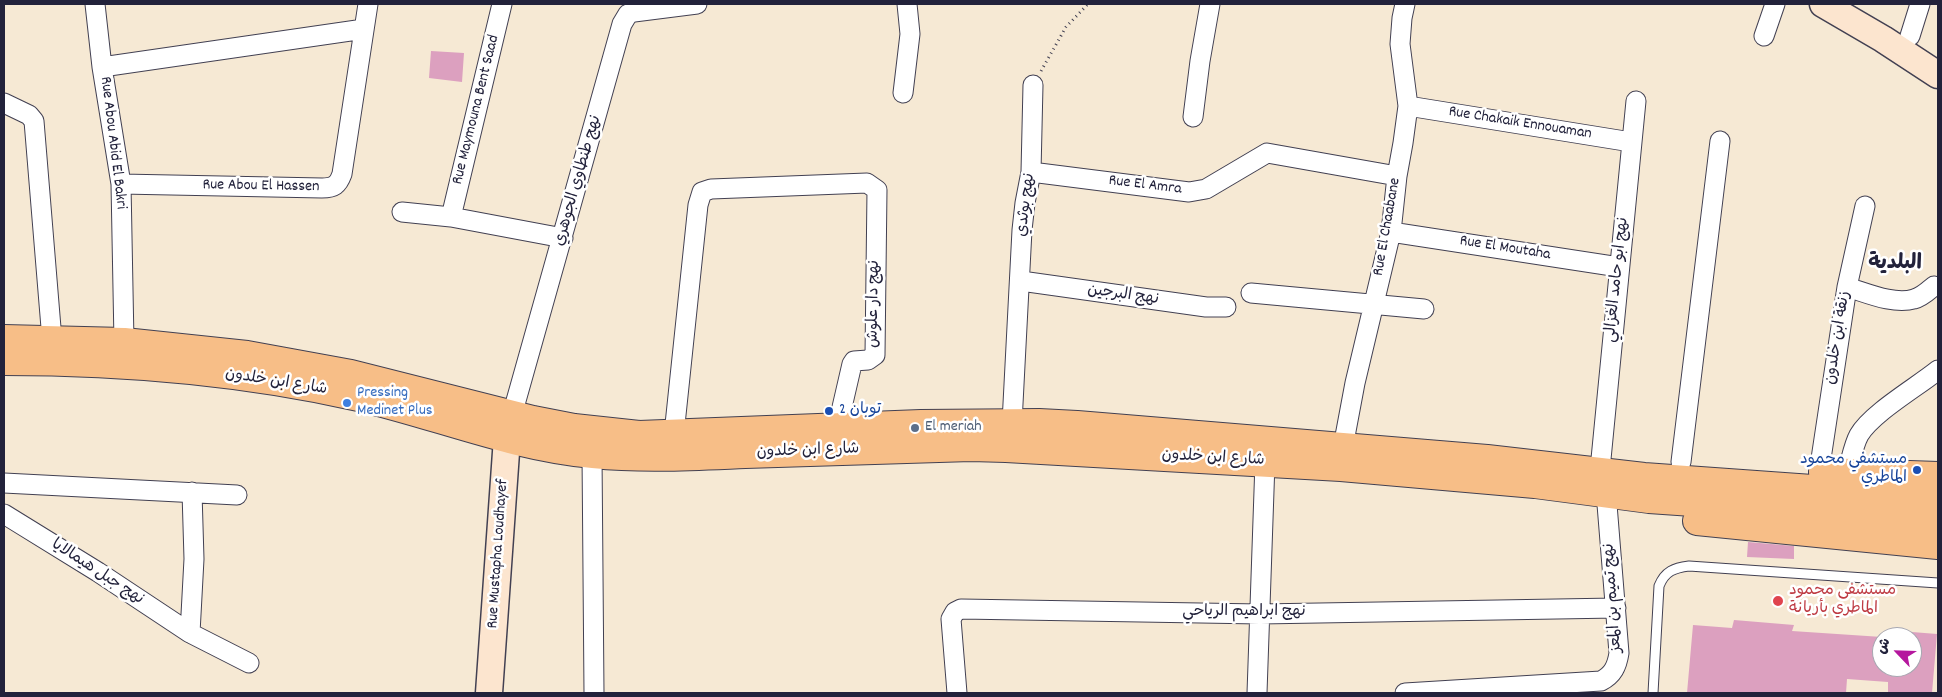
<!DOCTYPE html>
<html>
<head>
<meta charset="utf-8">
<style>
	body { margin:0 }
	#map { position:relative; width:1942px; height:697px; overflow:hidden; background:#f6e9d4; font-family:Dekko,"Playpen Sans Arabic",sans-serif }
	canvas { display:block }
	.frame { position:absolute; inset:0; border:5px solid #22223b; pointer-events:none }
	.north { position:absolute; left:1872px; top:627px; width:50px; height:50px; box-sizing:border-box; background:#fff; border:1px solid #a7a7b1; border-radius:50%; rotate:294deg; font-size:14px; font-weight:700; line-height:20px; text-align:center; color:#22223b }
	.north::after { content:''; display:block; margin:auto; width:18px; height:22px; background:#b5179e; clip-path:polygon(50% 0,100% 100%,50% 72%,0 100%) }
</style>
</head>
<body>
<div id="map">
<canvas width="1942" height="697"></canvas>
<div class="frame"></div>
<div class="north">ش</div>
</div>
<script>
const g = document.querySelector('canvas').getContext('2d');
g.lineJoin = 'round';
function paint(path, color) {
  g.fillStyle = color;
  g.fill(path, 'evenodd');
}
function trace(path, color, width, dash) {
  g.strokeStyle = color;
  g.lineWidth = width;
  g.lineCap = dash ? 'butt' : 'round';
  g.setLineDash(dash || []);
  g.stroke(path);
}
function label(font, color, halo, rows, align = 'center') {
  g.font = font + ' Dekko,"Playpen Sans Arabic",sans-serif';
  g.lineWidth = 5;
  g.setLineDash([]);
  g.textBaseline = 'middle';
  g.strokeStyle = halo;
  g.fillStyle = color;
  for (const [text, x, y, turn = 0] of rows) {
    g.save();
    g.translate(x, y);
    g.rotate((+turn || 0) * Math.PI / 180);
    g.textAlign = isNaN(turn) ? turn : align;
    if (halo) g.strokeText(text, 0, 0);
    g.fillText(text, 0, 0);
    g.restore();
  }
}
paint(new Path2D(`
	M431,51L464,53L462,82L429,78Z
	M1748,542L1794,546V559L1747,557Z
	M1734,620L1794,625L1792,631L1882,637V667H1912V632L1937,634L1932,693H1888V682L1847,679L1846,693H1687L1693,625L1732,628Z`), '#dca0bf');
const lane = new Path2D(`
	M1653,693L1659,586C1665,571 1674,568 1689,566L1938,583`);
const street = new Path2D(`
	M95,4L102,67L121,184L124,342
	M1764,36L1775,4
	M1910,36L1920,4
	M102,67L364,29
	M903,93L910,34L907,4
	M4,103L29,115L34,121L52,340
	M1408,106L1631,142
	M1193,117L1200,61L1210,4
	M1031,172L1189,192L1206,189L1267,153L1397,176
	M121,184L322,188C334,188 338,185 342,174L368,4
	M402,212L451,217L563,238
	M451,217L502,4
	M1391,232L1619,267
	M1021,281L1206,307H1226
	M1847,287C1867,293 1894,305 1914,299C1922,297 1928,291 1934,286
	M1251,293L1424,309
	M512,415L622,24L628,14L634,12L697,4
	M1012,423L1022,230L1025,203L1031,172L1033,85
	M674,434L698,205L702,192L711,189L867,183L877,190L875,355L868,360L854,361L852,364L837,429
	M1343,447L1355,383L1391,232L1397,176L1403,143L1408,106L1400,44L1402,18L1405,4
	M592,454L594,693
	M1601,459L1636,101
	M1681,462L1720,141
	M1819,472L1847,287L1865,206
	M1847,473C1851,461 1853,446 1859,435C1872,413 1917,387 1938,370
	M4,483L237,495
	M4,514L98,572L190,633L249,663
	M190,633L194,559L192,492
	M957,693L951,619L955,612L961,609L1260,614L1616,608
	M1257,693L1265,462
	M1405,693L1601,681C1613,675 1617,666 1619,653L1606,492`);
const secondary = new Path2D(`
	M1823,4L1883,39L1938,75
	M489,693L507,438L512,418`);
const highway = new Path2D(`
	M4,339L124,342L247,355L351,374L533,420L574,428L639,435L921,424L1039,423L1077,425L1487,459L1644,477L1868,493L1938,501
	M4,361C123,361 243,371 359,397C437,415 513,447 593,454C643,459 695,456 745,454C820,452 895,450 971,447L1006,448L1341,467L1535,484L1649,499L1882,515L1938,521
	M1823,472L1938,476
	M1697,521L1938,545`);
trace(lane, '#424052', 11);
trace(street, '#424052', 21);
trace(secondary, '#424052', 29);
trace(highway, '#424052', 30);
trace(new Path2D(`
	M1041,71L1066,27L1088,4`), '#424052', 3, [1, 4]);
trace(lane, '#fff', 9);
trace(street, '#fff', 19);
trace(secondary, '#fce5cf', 26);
trace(highway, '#f7be87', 28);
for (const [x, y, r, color] of [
	[347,403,5,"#3f7fe0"],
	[829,411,5,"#1a4fb4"],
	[915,428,5,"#5c6f8a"],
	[1917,470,5,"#1a4fb4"],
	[1778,601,6,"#e0444e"]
]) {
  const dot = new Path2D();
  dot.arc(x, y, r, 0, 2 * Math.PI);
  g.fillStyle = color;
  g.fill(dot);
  trace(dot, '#fff', 2);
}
label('16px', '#22223b', '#fff', [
	["Rue Maymouna Bent Saad",477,110,-76],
	["Rue Chakaik Ennouaman",1520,124,9],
	["Rue Abou Abid El Bakri",112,143,83],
	["نهج طنطاوي الجوهري",579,181,-74],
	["Rue El Amra",1145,186,7],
	["Rue Abou El Hassen",261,187,1],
	["نهج بوثدي",1027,205,-83],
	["Rue El Chaabane",1388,227,-80],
	["Rue El Moutaha",1505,249,9],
	["نهج ابو حامد الغزالي",1618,280,-84],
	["نهج البرجين",1123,296,8],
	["نهج دار علوش",875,304,-89],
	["زنقة ابن خلدون",1839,338,-81],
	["شارع ابن خلدون",276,383,9],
	["شارع ابن خلدون",808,452,-2],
	["شارع ابن خلدون",1213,459,3],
	["Rue Mustapha Loudhayef",499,554,-86],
	["نهج جبل هيمالايا",97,573,33],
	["نهج تميم بن المعز",1614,598,-94],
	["نهج ابراهيم الرياحي",1244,613]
]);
label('16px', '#366cbe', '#fff', [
	["Pressing",357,394],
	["Medinet Plus",357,412]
], 'left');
label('16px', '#164399', '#fff', [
	["توبان 2",839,411],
	["مستشفي محمود",1907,461,"right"],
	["الماطري",1907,479,"right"]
], 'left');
label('16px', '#4e5e75', '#fff', [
	["El meriah",925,428]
], 'left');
label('16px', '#be3a42', '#fff', [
	["مستشفى محمود",1789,592],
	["الماطري بأريانة",1789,610]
], 'left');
label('bold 21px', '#22223b', '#fff', [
	["البلدية",1895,265]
]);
</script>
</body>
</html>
